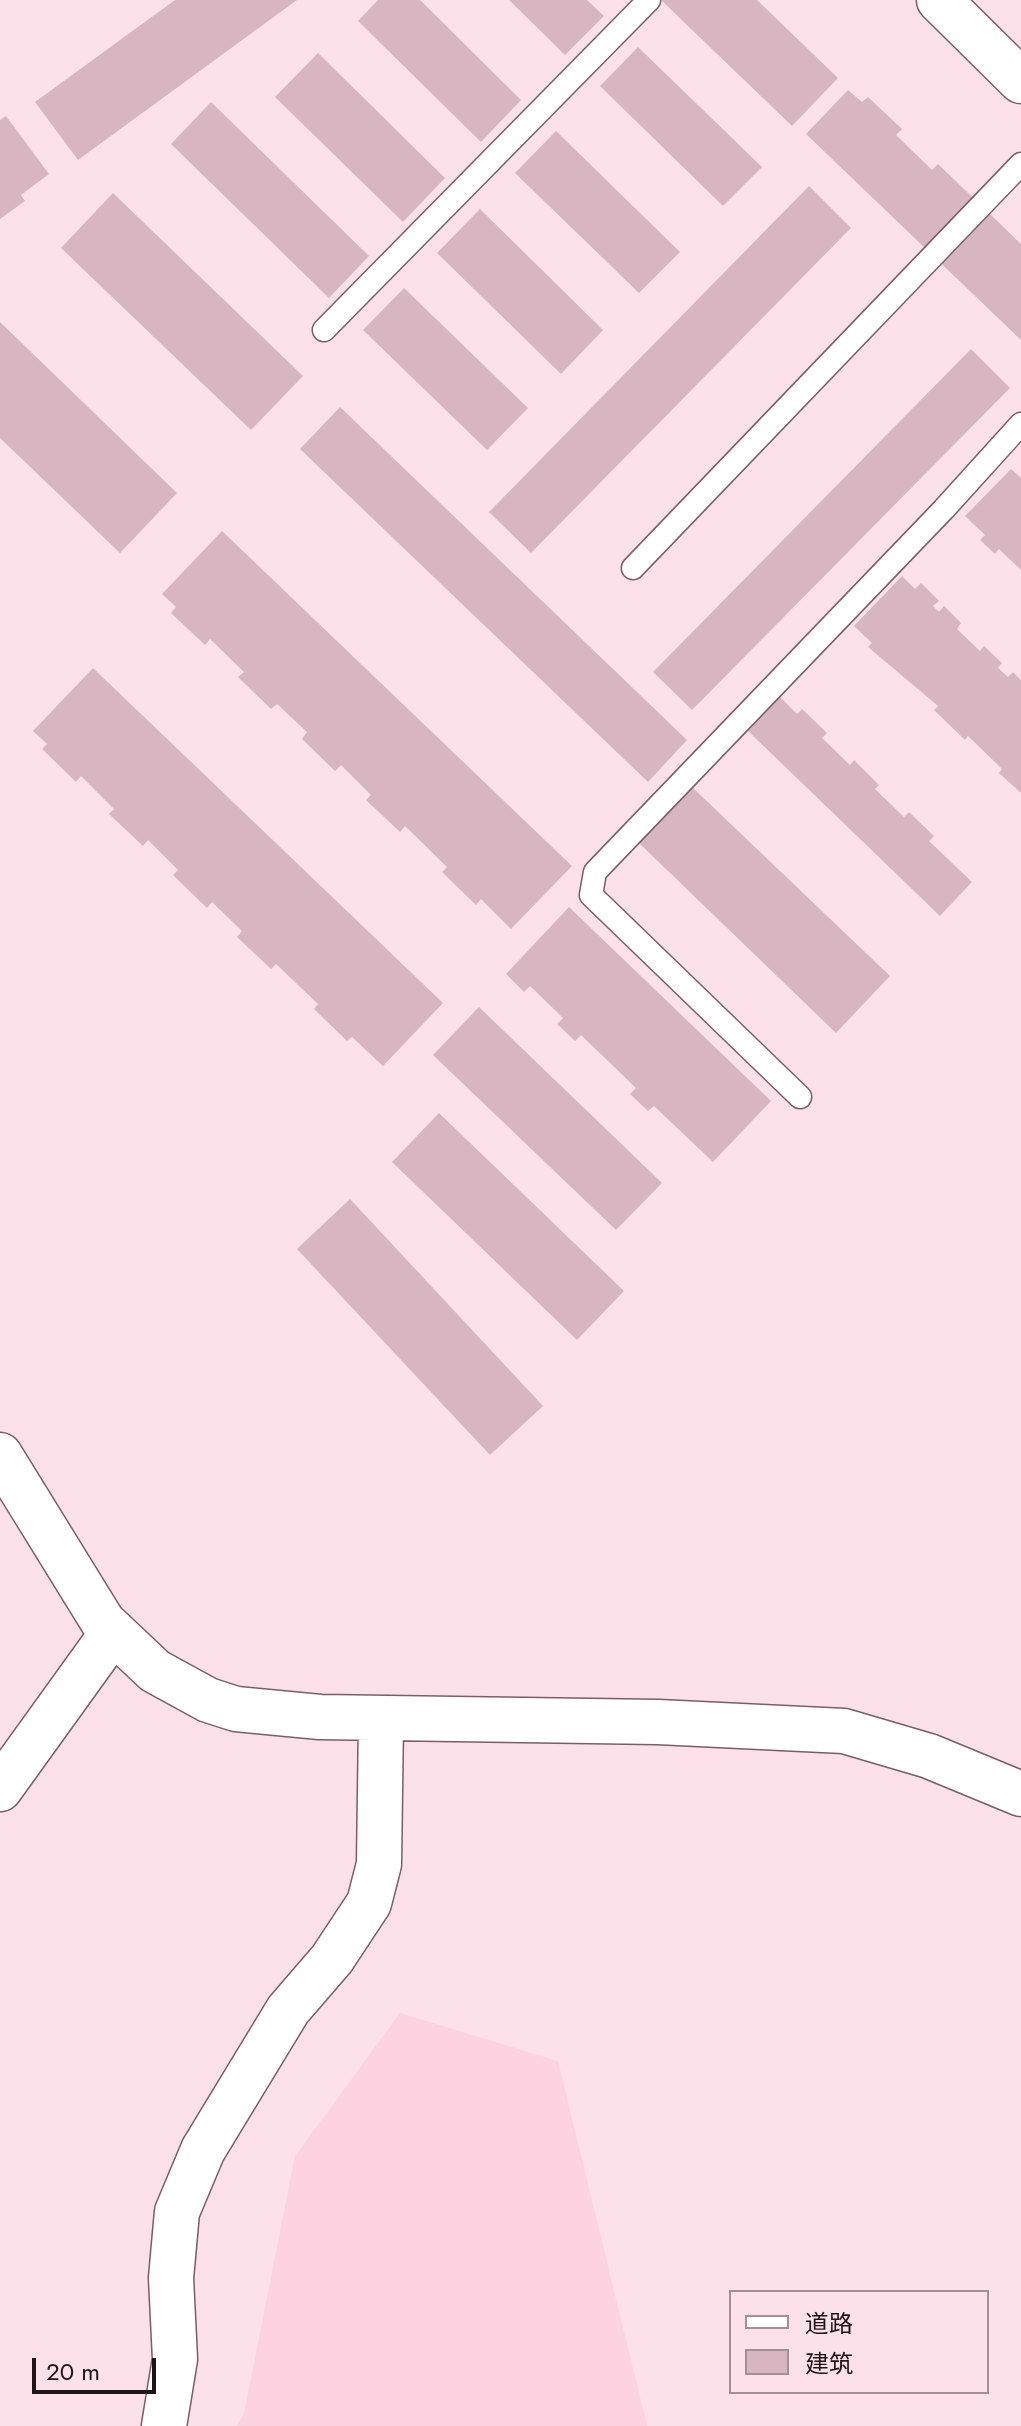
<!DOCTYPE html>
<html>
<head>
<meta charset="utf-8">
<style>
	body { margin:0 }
	#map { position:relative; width:1021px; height:2426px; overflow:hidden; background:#fde1ea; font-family:Jost,"Noto Sans SC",sans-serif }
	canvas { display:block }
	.legend { position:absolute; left:729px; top:2290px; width:260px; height:104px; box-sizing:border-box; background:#fde1ea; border:2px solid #a48f96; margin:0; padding:10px 14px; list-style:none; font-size:24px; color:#1e1317 }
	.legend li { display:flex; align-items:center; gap:16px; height:40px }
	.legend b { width:40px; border:2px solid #a48f96 }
	.scale { position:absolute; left:32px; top:2358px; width:124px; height:36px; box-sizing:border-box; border:4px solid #1e1317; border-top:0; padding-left:10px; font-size:24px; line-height:28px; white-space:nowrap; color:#1e1317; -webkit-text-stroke:6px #fde1ea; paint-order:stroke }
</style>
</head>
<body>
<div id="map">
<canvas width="1021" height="2426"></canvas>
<ul class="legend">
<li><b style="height:10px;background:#fff"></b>道路</li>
<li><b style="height:22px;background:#d7b6c1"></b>建筑</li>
</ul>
<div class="scale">20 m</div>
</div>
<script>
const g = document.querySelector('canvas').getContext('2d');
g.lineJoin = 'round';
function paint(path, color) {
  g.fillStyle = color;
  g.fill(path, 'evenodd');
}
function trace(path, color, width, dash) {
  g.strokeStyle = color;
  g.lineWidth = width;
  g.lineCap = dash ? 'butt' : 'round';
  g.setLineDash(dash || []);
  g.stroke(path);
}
paint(new Path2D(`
	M400,2013L558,2061L647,2426H237L244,2413L295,2156Z`), '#fdd3e1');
paint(new Path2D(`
	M175,0H297L78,160L35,102Z
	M378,0H420L521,100L481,142L358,21Z
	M509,0H587L604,16L565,55Z
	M661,0H757L838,78L792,126Z
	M638,47L762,167L723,206L600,86Z
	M318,53L445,178L403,222L275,97Z
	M848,90L862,102L868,97L902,129L896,135L932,170L938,164L1021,244V340L806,134Z
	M211,102L369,256L329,298L171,144Z
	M6,116L49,174L21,195L25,201L0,219V120Z
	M556,131L680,252L639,293L515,173Z
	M809,186L851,228L531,553L489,512Z
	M113,193L303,376L251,430L61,248Z
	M480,209L603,330L561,374L437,253Z
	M404,288L528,408L487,450L363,330Z
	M0,322L177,493L120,553L0,438Z
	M971,349L1010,388L692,710L653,672Z
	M340,407L687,740L648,782L300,449Z
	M1011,469L1021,478V570L999,549L995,554L980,540L985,535L965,516Z
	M222,531L572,866L511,929L481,899L476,905L442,872L447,867L405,826L400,832L366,800L371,795L341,765L335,771L302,739L307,732L277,704L271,709L238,677L244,672L210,639L205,645L171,613L176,607L162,594Z
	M902,576L915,589L921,583L939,601L933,606L939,612L944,606L961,623L957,629L980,651L984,646L1002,663L998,668L1008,677L1013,672L1021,680V793L999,773L1002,769L968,736L965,740L934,710L938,706L868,647L872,643L854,626Z
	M93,668L443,1003L383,1066L352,1037L347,1041L314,1009L318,1004L276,964L271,969L237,937L242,931L212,902L207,908L173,875L178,870L148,840L143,846L109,814L114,809L81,776L76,782L42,749L47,744L33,731Z
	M780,697L797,714L802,709L827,733L822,738L850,765L854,760L879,785L875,789L904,817L909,812L934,836L929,841L972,882L940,916L748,731Z
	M692,787L890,976L836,1033L639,843Z
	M569,907L771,1101L713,1162L654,1106L648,1111L630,1094L636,1088L581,1035L575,1041L557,1024L563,1018L530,986L524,992L506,974Z
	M479,1007L662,1183L616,1230L433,1055Z
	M439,1113L624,1291L577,1340L392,1162Z
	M350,1199L543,1406L490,1455L297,1249Z`), '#d7b6c1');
const lane = new Path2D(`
	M324,330L649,0
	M633,568L1021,164
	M800,1097L591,895L595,872L944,509L1021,424`);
const street = new Path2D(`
	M0,1455L103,1622L155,1671L208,1700L236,1709L320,1717L658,1722L844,1731L929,1756L1021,1794
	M0,1789L113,1632
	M164,2426L175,2359L171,2278L177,2212L203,2150L288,2010L332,1959L369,1903L379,1864L381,1719`);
const secondary = new Path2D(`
	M939,0L1021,81`);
trace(lane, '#7a5d67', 25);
trace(street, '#7a5d67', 47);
trace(secondary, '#7a5d67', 47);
trace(lane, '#fff', 22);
trace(street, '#fff', 44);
trace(secondary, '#fff', 44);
</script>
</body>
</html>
